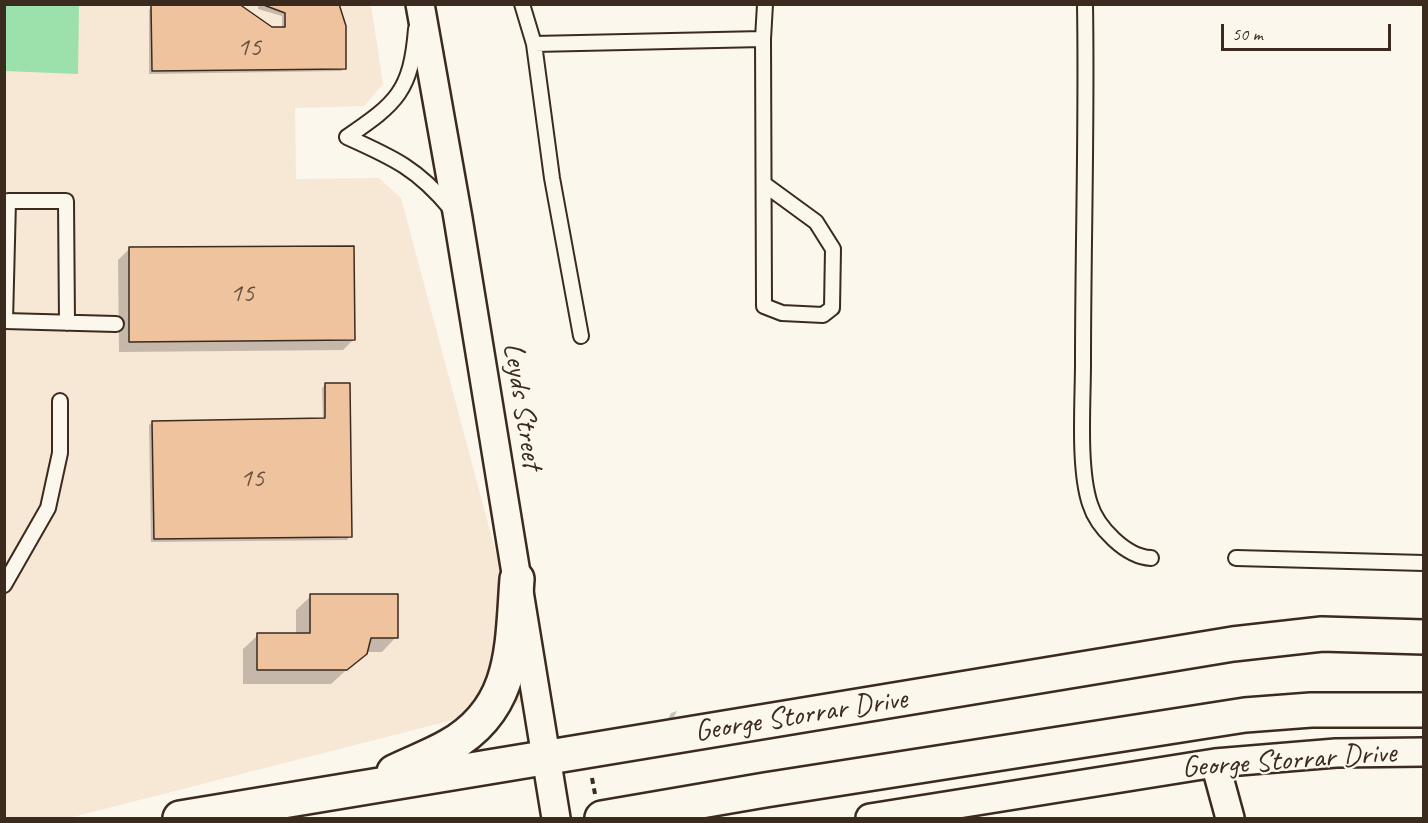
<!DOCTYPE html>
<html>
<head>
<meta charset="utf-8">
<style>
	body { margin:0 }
	#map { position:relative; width:1428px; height:823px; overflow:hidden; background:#fbf7ec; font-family:Caveat,sans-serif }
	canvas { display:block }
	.frame { position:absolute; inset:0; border:6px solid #3b2a1e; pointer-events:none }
	.scale { position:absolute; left:1221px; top:24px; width:170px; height:27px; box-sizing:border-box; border:3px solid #3b2a1e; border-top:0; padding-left:8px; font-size:18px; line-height:21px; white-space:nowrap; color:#3b2a1e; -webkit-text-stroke:4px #fbf7ec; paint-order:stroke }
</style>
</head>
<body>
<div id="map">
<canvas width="1428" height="823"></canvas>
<div class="frame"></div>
<div class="scale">50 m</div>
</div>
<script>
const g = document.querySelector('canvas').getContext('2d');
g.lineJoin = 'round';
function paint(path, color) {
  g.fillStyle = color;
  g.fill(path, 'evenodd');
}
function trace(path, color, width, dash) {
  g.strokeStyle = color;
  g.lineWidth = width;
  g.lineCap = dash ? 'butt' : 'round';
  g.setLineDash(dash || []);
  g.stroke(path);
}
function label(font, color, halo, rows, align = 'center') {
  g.font = font + ' Caveat,sans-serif';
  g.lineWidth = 4.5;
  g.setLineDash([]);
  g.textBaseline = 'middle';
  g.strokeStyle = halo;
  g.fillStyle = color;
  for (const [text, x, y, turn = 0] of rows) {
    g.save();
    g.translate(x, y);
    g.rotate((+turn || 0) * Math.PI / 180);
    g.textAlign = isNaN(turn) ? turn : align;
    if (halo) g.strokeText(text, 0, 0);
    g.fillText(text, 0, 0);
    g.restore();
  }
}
paint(new Path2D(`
	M5,5H371L383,84L364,106L295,108L296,179L379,178L401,198L535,699L69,818H5Z`), '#f7e7d5');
paint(new Path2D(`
	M5,4L79,5L78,74L5,71Z`), '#9ce0ab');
paint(new Path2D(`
	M258,4H338L345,68L341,71L149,74V10L152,6L282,29V16L258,9Z
	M129,249L354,339L343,350L119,352L118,260Z
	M325,385L350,536L347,540L151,542L149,425L153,422L323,420L322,388Z
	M311,596L396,637L382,652H366L331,684H243V649L258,635H296V610Z
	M677,711L674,717L668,719L671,713Z`), '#0003');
const building = new Path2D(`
	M239,4L272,27H285V13L261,4H339L346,26V69L152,71L151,5Z
	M354,246L355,340L129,342V247Z
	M325,383H350L352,537L154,539L152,421L325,418Z
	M310,594H398V638H371L367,654L347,670H257V633H310Z`);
paint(building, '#efc39e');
trace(building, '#3b2a1e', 1.5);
const lane = new Path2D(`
	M522,4L534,44L552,178L581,336
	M1085,4C1087,124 1083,244 1083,363C1083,402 1078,468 1090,504C1097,527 1126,557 1151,558
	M534,44L763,39
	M347,137C397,103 411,91 416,29
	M347,137C394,158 418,169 451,209
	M764,184L816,222L833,249L832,308L823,315L782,313L764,306L763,39L765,4
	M67,323L66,201H8L5,321L116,324
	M1236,558L1424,563
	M4,585L48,508L60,453V401`);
const street = new Path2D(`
	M420,4L458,218L556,818
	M1215,763L1230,818
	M870,818L1215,763L1336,753L1424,752`);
const primary = new Path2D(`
	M394,772C412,763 432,756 449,746C516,708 512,646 517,579
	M180,818L1233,644L1322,634L1424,637
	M602,818L765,790L1245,715L1311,710H1424`);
trace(lane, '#3b2a1e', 18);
trace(street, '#3b2a1e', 32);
trace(primary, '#3b2a1e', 38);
trace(new Path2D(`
	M592,778L595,794`), '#3b2a1e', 4, [6, 4.5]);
trace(lane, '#fbf7ec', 14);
trace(street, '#fbf7ec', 27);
trace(primary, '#fbf7ec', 33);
label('27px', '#68503e', null, [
	["15",249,48],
	["15",242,294],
	["15",252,479]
]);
label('30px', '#3b2a1e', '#fbf7ec', [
	["Leyds Street",522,406,81],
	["George Storrar Drive",801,716,-9],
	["George Storrar Drive",1289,761,-4]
]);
</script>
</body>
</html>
